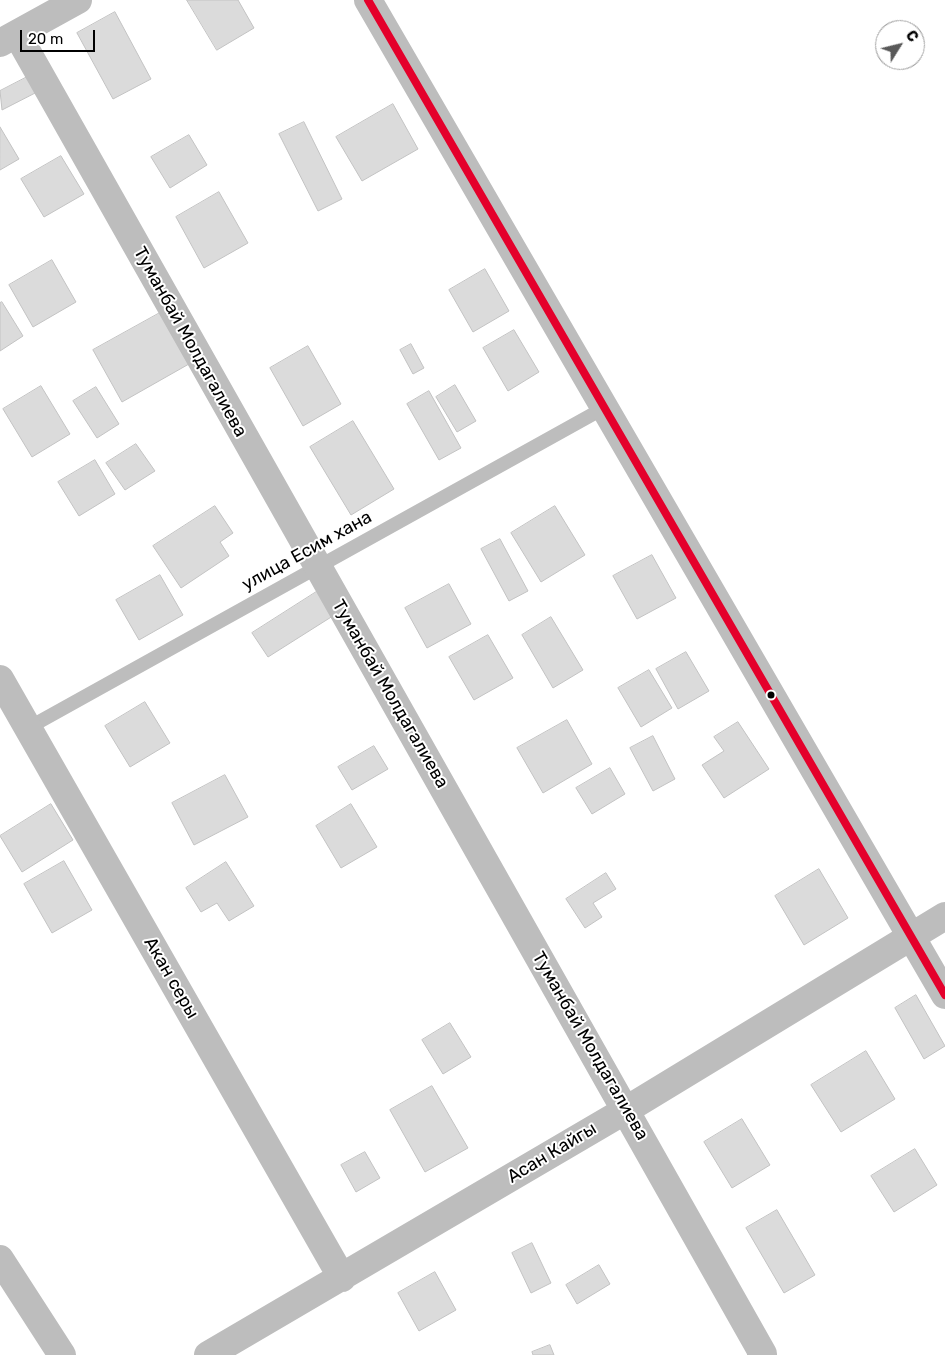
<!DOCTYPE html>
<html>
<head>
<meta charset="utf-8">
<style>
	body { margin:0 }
	#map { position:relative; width:945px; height:1355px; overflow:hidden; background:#fff; font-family:Rubik,sans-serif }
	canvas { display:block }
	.north { position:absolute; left:875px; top:20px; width:50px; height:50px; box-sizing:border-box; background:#fff; border:1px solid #999; border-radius:50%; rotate:54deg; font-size:14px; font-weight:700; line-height:20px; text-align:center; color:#000 }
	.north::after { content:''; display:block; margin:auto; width:18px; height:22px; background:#595959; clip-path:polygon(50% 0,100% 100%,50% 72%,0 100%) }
	.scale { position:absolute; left:20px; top:30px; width:75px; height:22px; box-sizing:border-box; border:2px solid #000; border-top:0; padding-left:6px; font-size:15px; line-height:18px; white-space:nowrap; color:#000; -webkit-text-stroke:4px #fff; paint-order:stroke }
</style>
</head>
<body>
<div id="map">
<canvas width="945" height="1355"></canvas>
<div class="north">С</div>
<div class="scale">20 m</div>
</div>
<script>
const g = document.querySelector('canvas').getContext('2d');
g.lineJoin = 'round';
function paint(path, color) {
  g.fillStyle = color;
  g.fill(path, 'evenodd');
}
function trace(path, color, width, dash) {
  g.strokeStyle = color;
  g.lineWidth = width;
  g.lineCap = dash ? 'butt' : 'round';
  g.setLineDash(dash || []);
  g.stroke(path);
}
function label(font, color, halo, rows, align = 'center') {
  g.font = font + ' Rubik,sans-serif';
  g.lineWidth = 4;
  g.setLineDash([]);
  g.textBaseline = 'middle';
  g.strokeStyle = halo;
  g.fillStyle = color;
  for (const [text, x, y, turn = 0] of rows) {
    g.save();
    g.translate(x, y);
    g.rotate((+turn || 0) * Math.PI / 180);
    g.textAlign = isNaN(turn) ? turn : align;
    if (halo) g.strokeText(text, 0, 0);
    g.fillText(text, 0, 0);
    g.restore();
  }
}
const building = new Path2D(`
	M187,0H238L254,28L217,50Z
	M115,12L151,79L113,99L77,33Z
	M33,74L41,90L2,110L0,91Z
	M393,104L418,149L362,181L336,137Z
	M304,122L342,199L318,211L279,134Z
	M0,127L19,159L0,170Z
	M189,135L207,165L170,188L151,157Z
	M61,156L84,194L44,217L21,179Z
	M219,192L248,243L204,268L176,217Z
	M52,260L76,302L33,327L9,285Z
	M485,269L509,311L473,332L449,290Z
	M2,302L23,336L0,351V303Z
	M167,309L196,360L122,402L93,350Z
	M514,330L539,372L508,391L483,348Z
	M411,344L424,368L413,374L400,350Z
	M308,346L341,404L303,426L270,368Z
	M455,385L476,421L457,432L436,397Z
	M41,386L70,434L32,457L3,409Z
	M96,387L119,424L97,438L73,401Z
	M429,391L461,448L439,460L407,404Z
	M353,421L394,489L351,515L310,447Z
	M136,444L155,471L125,490L106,463Z
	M95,460L115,494L79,516L58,482Z
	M215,506L233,533L220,542L229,556L181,588L153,546Z
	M555,506L585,555L541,582L511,533Z
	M500,539L528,591L509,601L481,549Z
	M652,555L676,598L637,619L613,576Z
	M160,575L183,615L139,640L116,600Z
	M449,584L471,624L427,648L405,608Z
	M321,589L336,614L268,657L252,633Z
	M551,617L583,670L553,688L522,635Z
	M488,635L513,678L474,700L449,657Z
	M686,652L709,691L678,709L656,669Z
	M649,670L672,708L641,727L618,688Z
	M145,702L170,743L130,767L105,726Z
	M567,720L592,764L543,793L517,748Z
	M738,722L769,769L724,798L702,765L724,751L714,737Z
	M653,736L675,779L653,791L630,748Z
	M374,746L388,769L352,790L338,767Z
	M610,768L625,794L592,814L576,788Z
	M225,775L248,817L194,845L172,803Z
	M51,804L73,840L22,872L0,836Z
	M351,804L377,847L341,868L316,826Z
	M64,861L92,910L52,933L24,884Z
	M226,862L254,906L229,921L217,903L201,912L186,888Z
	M819,869L848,918L804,945L775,896Z
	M606,873L616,889L593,903L602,917L585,928L566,899Z
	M916,995L945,1046L924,1059L895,1008Z
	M450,1023L471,1057L443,1074L422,1040Z
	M866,1051L895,1099L841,1132L811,1085Z
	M432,1086L468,1148L425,1172L390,1110Z
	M742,1119L770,1165L732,1188L704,1142Z
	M915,1149L937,1185L894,1212L871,1176Z
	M365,1152L380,1178L356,1192L341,1165Z
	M777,1210L815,1275L784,1293L746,1228Z
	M532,1243L551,1283L531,1293L512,1253Z
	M599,1265L610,1284L577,1304L566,1285Z
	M435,1272L456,1310L419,1331L398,1293Z
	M550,1345L554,1355H533L532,1352Z`);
paint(building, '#dbdbdb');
trace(building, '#c3c3c3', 1);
trace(new Path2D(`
	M28,728L604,408`), '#bdbdbd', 14);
trace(new Path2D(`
	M368,0L945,995
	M17,34L763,1354L761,1355
	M0,43L78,0
	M0,679L342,1278
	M0,1259L62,1355
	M208,1355L626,1110L945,916`), '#bdbdbd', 28);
trace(new Path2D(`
	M368,0L945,995`), '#e4002b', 8);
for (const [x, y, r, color] of [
	[771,695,4.5,"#000"]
]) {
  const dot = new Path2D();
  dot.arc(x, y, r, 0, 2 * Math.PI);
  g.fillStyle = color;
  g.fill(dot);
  trace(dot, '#fff', 2);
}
label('18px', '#000', '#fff', [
	["Туманбай Молдагалиева",190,342,61],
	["улица Есим хана",307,551,-29],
	["Туманбай Молдагалиева",390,694,60],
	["Акан серы",171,978,60],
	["Туманбай Молдагалиева",590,1046,60],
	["Асан Кайгы",552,1153,-31]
]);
</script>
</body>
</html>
